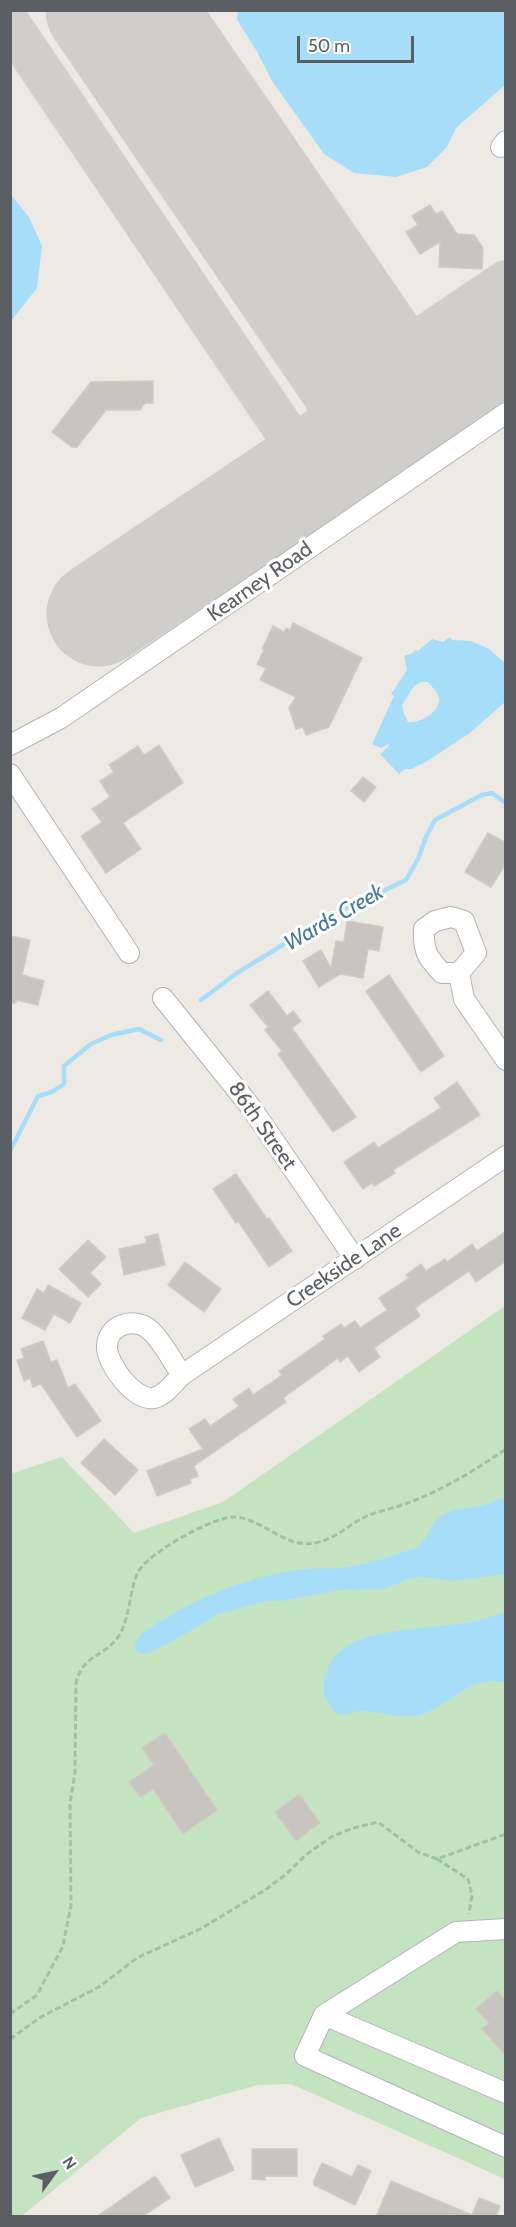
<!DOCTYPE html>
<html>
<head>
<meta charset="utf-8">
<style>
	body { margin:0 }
	#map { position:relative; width:516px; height:2227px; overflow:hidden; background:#edeae3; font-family:Cabin,sans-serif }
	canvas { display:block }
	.frame { position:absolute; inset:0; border:12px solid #5b5f63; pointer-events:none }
	.north { position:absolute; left:24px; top:2143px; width:60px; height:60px; -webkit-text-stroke:4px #fff; paint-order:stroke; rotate:57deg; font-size:16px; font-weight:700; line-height:24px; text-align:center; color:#5b5f63 }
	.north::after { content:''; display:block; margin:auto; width:21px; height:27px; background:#5b5f63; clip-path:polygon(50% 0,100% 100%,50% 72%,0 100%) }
	.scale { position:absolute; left:297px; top:36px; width:117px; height:27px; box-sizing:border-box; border:3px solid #5b5f63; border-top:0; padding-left:8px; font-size:18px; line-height:21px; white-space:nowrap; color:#5b5f63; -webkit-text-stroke:4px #fff; paint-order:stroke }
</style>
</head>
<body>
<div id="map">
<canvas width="516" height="2227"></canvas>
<div class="frame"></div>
<div class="north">N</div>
<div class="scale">50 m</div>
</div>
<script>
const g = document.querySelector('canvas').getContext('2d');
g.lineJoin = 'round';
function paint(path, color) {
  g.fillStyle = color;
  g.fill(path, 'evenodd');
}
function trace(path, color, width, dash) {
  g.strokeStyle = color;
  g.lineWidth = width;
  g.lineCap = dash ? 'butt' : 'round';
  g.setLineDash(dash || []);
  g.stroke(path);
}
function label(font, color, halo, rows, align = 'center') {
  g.font = font + ' Cabin,sans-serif';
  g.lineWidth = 6;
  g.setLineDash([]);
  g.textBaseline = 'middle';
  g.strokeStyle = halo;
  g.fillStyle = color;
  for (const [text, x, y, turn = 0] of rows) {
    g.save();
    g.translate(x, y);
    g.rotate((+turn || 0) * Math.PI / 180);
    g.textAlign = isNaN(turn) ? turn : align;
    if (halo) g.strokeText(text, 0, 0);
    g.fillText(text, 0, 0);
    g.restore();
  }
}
paint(new Path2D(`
	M505,1306V2179L291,2084L257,2085L141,2118L22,2216H11L10,1474L62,1457L134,1533L223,1502Z`), '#c4e3c1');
paint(new Path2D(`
	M238,10L505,11V85L456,128L447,147L427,167L396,177L354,173L324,154L272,81L256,50L237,20Z
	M11,195L29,217L42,246L37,288L11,321Z
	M450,637L452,640L471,641L489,649L505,663V702L470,733L426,762L411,769H405L399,774L380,754L388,747L390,743L381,748L372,744L394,696L391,694L407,670L404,656L413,653L415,650L418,651L432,639L443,642ZM422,682H428C432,687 438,692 439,698C441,712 419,724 408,722L404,714L402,705L414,686Z
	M505,1497V1574L454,1581L421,1577L408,1579L384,1589L339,1590L282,1601H266L218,1614L175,1640L147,1654H141L135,1650C133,1637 147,1630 156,1624C200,1596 253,1575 305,1569C317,1568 329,1569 341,1568C363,1565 387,1558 407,1551C432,1543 425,1527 441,1516C454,1507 469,1509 484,1505C492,1503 498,1499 505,1497Z
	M505,1612V1682C461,1677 456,1704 419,1715C401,1720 376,1710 359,1711C351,1712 346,1717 337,1713C330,1708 324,1698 324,1690C323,1677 328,1663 338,1653C362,1627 441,1629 475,1621C485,1619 495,1615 505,1612Z`), '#a6defa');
trace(new Path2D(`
	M201,1000L237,973L289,941L331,920L353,902L383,891L406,880L418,859L426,837L435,820L482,795L492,793L506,803
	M10,1151L38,1096L52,1092L64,1084V1066L91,1044L111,1035L139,1029L161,1040`), '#a6defa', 4.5);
trace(new Path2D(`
	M71,10L104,20
	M181,10L438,384
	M10,24L312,471
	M411,345L506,281`), '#d0cecb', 42);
trace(new Path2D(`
	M98,10L380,423
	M99,614L312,471L506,337`), '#d0cecb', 105);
const building = new Path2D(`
	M430,205L436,214L442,211L457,234L474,235L483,248L482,269L439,267L440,242L420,254L406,232L418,225L412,216Z
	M153,381V403H145L140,410H106L77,447H72L52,432L91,382Z
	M293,623L362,658L329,727L306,735L303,727L296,729L289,708L296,697L260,680L266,668L257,664L264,650L262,649L273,626L284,632L286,628L290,630Z
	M159,745L183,783L123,823L141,849L106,873L81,836L102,822L92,809L110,797L100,781L114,772L109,765L138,746L144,755Z
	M363,777L376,787L364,802L351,791Z
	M488,833L506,843V863L491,887L465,872Z
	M347,921L383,927L379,951L368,949L363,978L340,974L319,987L303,961L321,950L331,968L336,941L344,942Z
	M10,936L30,940L22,975L44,981L38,1005L16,1000V1003H10Z
	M389,975L444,1056L421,1072L366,991Z
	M268,991L287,1016L293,1011L301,1021L292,1028L356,1117L333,1132L278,1054L282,1051L265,1030L268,1027L250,1005Z
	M457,1082L480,1115L393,1170L395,1173L374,1186L372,1183L363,1189L344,1162L374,1142L378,1148L441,1108L434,1098Z
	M236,1174L267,1219L269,1218L292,1251L269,1267L238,1221L236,1223L213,1189Z
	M506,1231V1261L476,1282L469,1271L415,1308L420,1316L374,1348L380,1357L359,1372L348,1356L340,1362L338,1358L283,1398L286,1402L194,1466L198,1476L190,1479L191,1483L157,1496L147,1471L203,1449L189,1429L205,1419L210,1426L239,1406L233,1399L249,1388L253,1395L282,1375L279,1371L325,1339L323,1336L341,1324L344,1328L355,1321L360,1328L387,1310L379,1298L409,1278L406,1275L421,1264L426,1271L445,1259L447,1262L472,1244L477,1251Z
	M158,1234L165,1265L124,1275L119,1249L147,1243L145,1237Z
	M88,1240L106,1257L90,1273L101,1284L88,1297L59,1269Z
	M185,1262L221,1289L204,1312L168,1285Z
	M48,1285L81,1303L70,1323L54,1314L45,1330L22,1318L37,1289L44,1293Z
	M43,1341L51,1362L57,1360L68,1388L75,1384L101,1421L77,1437L41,1384L33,1387L30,1378L24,1381L17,1360L24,1358L21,1349Z
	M104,1439L138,1470L115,1495L81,1463Z
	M165,1733L217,1810L183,1834L153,1789L140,1797L129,1782L154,1765L142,1748Z
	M299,1794L320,1823L296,1841L275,1812Z
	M497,1991L506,2001V2056L482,2029L489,2023L476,2009Z
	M219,2138L234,2170L195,2187L181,2155Z
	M252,2149H297V2176H265V2180L252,2179Z
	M322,2163L352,2177L358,2165L371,2171L355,2205L314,2185V2180Z
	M155,2176L170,2198L142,2217H96Z
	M391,2181L472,2215L479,2198L500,2206L496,2217H376Z`);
paint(building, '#c8c5c0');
trace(building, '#d1cbc2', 1.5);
const minor = new Path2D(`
	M501,147L506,141
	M10,745L61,718L506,413
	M10,774L129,953
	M451,917L464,921L476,953L459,973H442C427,957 423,951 424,929L435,921Z
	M459,973L464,999L506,1060
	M163,998L250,1106L355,1259
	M182,1375C172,1361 163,1342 150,1330C134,1316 106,1325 107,1348C108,1365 134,1401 154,1398C166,1395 173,1383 182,1375L506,1156
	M324,2015L456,1932L506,1929
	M506,2093L324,2015L305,2056L506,2147`);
trace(minor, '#b1b4b8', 22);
trace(new Path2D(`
	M437,1859L468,1879L472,1895L469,1914
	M10,2014L37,1995L63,1946L66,1930L71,1905L70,1803L75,1772L76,1682C85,1653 103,1658 118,1637C130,1620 129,1591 138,1572C148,1553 214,1516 235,1517C264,1519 285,1549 315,1543C336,1539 349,1524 367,1516C381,1510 396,1508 410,1502C443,1490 477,1469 506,1449
	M10,2039L41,2017L99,1987L137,1958L202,1928L265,1890L285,1875L307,1854L331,1837L353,1828L378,1822L418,1852L437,1859L506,1834`), '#9bc4a2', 3, [6, 3]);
trace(minor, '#fff', 20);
label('21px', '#5b5f63', '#fff', [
	["Kearney Road",260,582,-35],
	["86th Street",262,1126,55],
	["Creekside Lane",344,1266,-34]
]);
label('italic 22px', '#417aa2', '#fff', [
	["Wards Creek",334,918,-30]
]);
</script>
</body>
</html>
